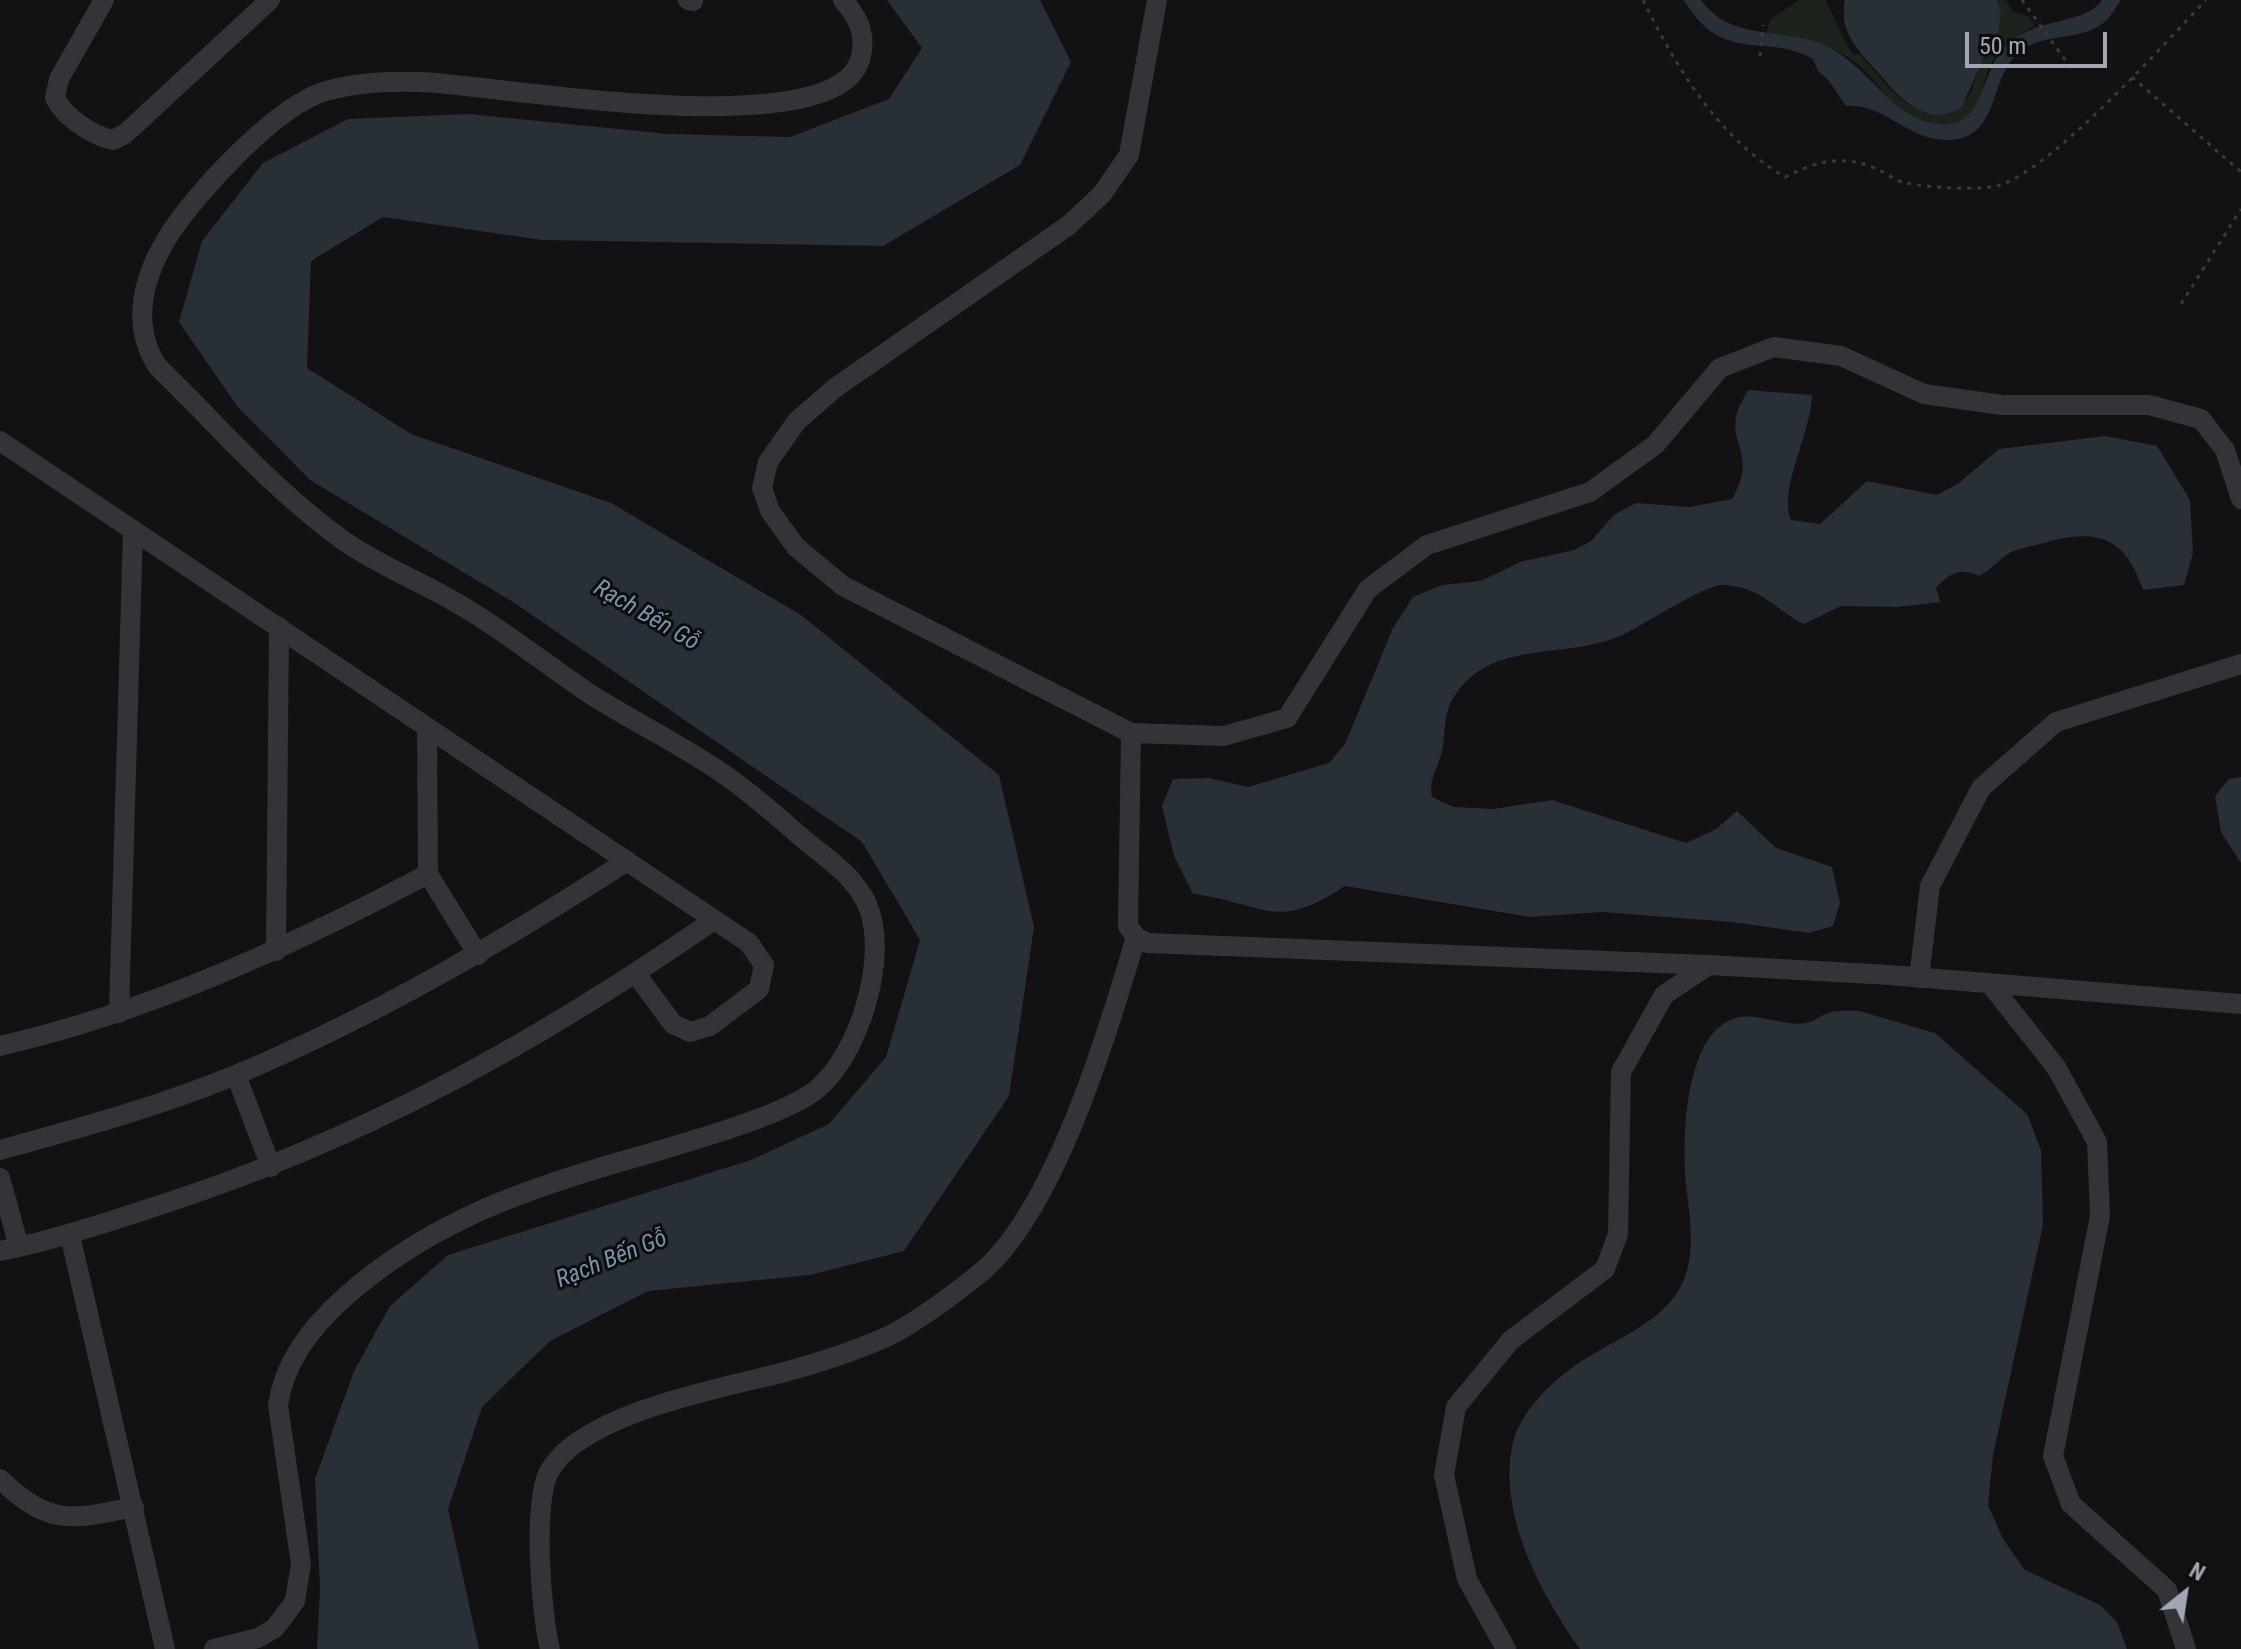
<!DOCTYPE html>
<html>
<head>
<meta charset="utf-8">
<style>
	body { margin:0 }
	#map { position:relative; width:2241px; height:1649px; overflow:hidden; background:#121113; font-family:"Roboto Condensed",sans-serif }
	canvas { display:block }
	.north { position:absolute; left:2145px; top:1553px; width:80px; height:80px; -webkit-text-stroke:6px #0d0d0e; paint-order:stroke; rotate:30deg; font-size:22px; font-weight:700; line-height:32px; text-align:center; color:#a3a7b4 }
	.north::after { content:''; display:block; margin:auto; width:28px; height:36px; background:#a3a7b4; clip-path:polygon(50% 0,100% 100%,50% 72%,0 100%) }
	.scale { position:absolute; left:1965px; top:32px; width:142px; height:36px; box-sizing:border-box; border:4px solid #a3a7b4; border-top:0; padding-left:10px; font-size:24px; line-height:28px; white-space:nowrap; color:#a3a7b4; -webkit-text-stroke:6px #0d0d0e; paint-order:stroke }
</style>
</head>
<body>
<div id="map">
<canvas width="2241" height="1649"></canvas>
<div class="north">N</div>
<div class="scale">50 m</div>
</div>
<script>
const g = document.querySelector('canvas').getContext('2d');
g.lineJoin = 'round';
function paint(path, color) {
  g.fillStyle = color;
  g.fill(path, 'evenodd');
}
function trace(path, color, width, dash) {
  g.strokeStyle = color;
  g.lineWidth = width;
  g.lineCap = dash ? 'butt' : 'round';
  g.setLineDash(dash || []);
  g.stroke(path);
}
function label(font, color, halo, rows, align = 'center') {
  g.font = font + ' "Roboto Condensed",sans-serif';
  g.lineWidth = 6;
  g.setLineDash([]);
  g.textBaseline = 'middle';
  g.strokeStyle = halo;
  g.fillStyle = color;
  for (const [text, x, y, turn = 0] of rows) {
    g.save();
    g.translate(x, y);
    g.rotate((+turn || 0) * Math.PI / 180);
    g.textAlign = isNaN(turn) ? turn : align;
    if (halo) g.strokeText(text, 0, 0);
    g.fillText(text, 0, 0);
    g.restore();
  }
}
paint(new Path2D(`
	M1799,0H1825C1836,18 1841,38 1854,56L1859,53C1880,76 1916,132 1952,108C1956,106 1965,102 1967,98C1974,89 1976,73 1981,63C1994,36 2006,33 1997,0H2006L2013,12L2028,16L2035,26C2018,33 2003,44 1993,60C1984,74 1984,92 1976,106C1961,135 1923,125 1901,109C1887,100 1879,85 1867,73C1841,46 1804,35 1767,33L1770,20Z`), '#1c231d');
paint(new Path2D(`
	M887,0H1040L1071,62L1020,165L883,246L542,240L383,217L311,261L307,368L411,434L611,503L801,615L999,775L1034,927L1009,1096L904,1251L810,1275L648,1291L550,1341L482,1407L448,1509L479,1649H317L320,1590L315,1479L354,1371L390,1306L448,1255L751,1160L829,1124L886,1057L920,940L862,842L513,602L310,480L237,406L179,322L202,241L263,163L348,119L469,114L668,134L790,137L889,99L922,48Z
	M1684,0H1701C1733,44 1786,25 1829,47C1873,70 1897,128 1949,124C1983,122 1983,68 2006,45C2034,17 2086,25 2102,0H2121C2115,8 2111,18 2102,24C2078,42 2042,31 2016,55C1988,82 2000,139 1948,140C1907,141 1885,103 1846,106L1829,81L1818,71L1813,59C1767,32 1722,66 1684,0Z
	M1845,0H1997L2001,14L1998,37L1983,59L1962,107C1926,129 1901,99 1880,75C1860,52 1838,33 1845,0Z
	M1748,390L1812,395C1811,434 1778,489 1791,520L1820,524L1867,481L1937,495L1959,483L1999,449L2105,436L2157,446L2190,500L2193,553L2184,585L2143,590C2125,536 2096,528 2044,543C2033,546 2017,548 2008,554C1997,561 1991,570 1979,576C1961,567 1949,573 1936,588L1940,602L1897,607L1841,606L1804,624C1773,609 1763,587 1724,585C1704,584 1643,626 1620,636C1565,660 1491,638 1454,697C1443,713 1446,733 1442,751C1438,769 1429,778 1432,797L1453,807L1493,809L1552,800L1686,843L1716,829L1737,811L1776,848L1832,867L1840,903L1833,926L1809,933L1732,922L1601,912L1530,917L1345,886C1274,933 1266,903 1193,894L1174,856L1162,806L1173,779L1209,778L1248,787L1329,763L1345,744L1393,628L1413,597L1442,585L1481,581L1520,562L1574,550L1591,541L1614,515L1636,503L1689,507L1732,499C1758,455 1728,445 1737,413C1739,405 1745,397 1748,390Z
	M2241,777V863L2221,832L2215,796L2229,779Z
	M1859,1011L1935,1033L2027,1114L2041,1150L2043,1225L1993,1455L1988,1505L2003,1539L2025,1570L2100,1605L2117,1622L2127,1649H1580C1541,1594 1499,1517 1512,1447C1518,1415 1548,1385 1573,1367C1610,1340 1661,1326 1682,1284C1697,1253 1689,1215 1686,1183C1682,1138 1684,1027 1740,1017C1762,1014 1786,1027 1807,1023C1814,1021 1821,1015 1828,1013C1837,1010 1849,1011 1859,1011Z`), '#282f36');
trace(new Path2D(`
	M1643,0C1676,67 1718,138 1785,177C1817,161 1843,154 1877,169C1886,173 1896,181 1905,183C1926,187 1976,191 1997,186C2049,173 2165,43 2206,0
	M2022,0L2073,71
	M1760,56L1763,25
	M2132,77L2241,172
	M2181,304L2241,209`), '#393a3f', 3, [4, 6]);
trace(new Path2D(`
	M104,0L59,79L55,98C64,117 93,136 113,140L125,134L270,0
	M688,0L693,1
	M1157,0L1129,155L1102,194L1069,225L835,388L797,421L768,462L762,488L770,511L796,547L843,586L1131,733L1224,736L1287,718L1368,589L1427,545L1590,492L1655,445L1720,368L1774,347L1841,356L1924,394L2002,405H2149L2201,419L2225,450L2241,499
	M0,441L749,943L764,965L759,989L710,1026L690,1032L673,1024L636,974
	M427,727L428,874L478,955
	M1131,733L1128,926L1136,937L1147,943L1709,965L1890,975L2241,1004
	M276,951L279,627
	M1919,978L1930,886L1981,788L2056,722L2241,664
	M1991,985L2056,1067L2097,1142L2100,1216L2053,1456L2071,1504L2167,1590L2186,1649
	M119,1013L133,530
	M0,1046C152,1011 291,946 428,874
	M236,1075L271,1167
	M0,1150C80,1128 161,1106 238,1074C375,1016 502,942 627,861
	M0,1178L19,1247
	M70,1235L165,1649
	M0,1251C54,1240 105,1223 157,1206C362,1140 538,1042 714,920
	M0,1479C49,1526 71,1520 134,1507
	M214,1649L258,1638L275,1628L295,1601L301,1564L278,1405C284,1361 313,1325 346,1296C433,1219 533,1186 644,1155C687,1142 783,1116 816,1090C859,1056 890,955 867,904C855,877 829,860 807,842C780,819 754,795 725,775C682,745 634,722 590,694C548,666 510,635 467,609C427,584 383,568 344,541C275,492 218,425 158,367C129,324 144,273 171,232C200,189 277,105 326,91C357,82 390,81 422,82C497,85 833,147 860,60C867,36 859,18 843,0
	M550,1649C541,1614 532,1500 550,1470C584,1413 721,1388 781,1373C815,1364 852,1352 884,1338C910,1327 957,1292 979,1274C1054,1214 1109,1029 1136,937
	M1506,1649L1467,1579L1444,1475L1456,1407L1511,1340L1605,1269L1618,1234L1621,1072L1664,995L1709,965`), '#333338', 20);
label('italic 24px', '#7993af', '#0d0d0e', [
	["Rạch Bến Gỗ",646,616,30],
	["Rạch Bến Gỗ",612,1260,-22]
]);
</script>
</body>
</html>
